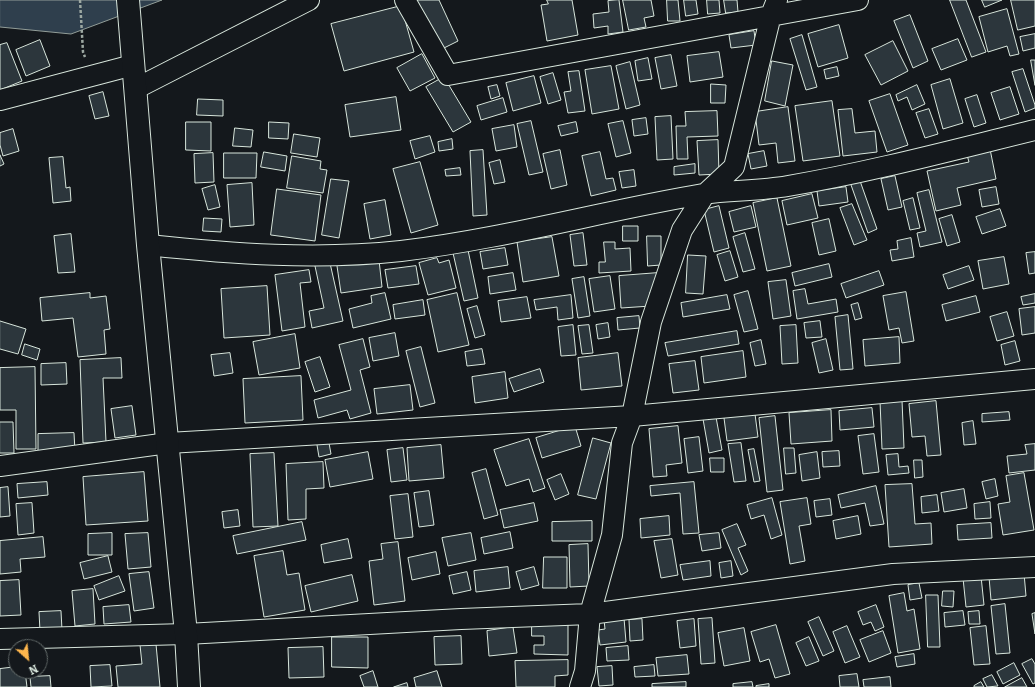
<!DOCTYPE html>
<html>
<head>
<meta charset="utf-8">
<style>
	body { margin:0 }
	#map { position:relative; width:1035px; height:687px; overflow:hidden; background:#14181c; font-family:Bitter,serif }
	canvas { display:block }
	.north { position:absolute; left:8px; top:639px; width:40px; height:40px; box-sizing:border-box; background:#14181c; border:1px solid #626a69; border-radius:50%; rotate:153deg; font-size:11px; font-weight:700; line-height:16px; text-align:center; color:#d8e6dc }
	.north::after { content:''; display:block; margin:auto; width:14px; height:18px; background:#ffb74d; clip-path:polygon(50% 0,100% 100%,50% 72%,0 100%) }
</style>
</head>
<body>
<div id="map">
<canvas width="1035" height="687"></canvas>
<div class="north">N</div>
</div>
<script>
const g = document.querySelector('canvas').getContext('2d');
g.lineJoin = 'round';
function paint(path, color) {
  g.fillStyle = color;
  g.fill(path, 'evenodd');
}
function trace(path, color, width, dash) {
  g.strokeStyle = color;
  g.lineWidth = width;
  g.lineCap = dash ? 'butt' : 'round';
  g.setLineDash(dash || []);
  g.stroke(path);
}
const water = new Path2D(`
	M0,0H162L71,34L0,27Z`);
paint(water, '#2f3f4d');
trace(water, '#939e99', 1);
const building = new Path2D(`
	M415,0H439L458,41L440,50Z
	M547,0H572L578,35L547,41L541,5L548,4Z
	M619,0L623,32L608,34V26L594,28L593,14L609,12L608,1Z
	M623,0H651L654,16L644,18L646,27L629,30Z
	M667,0H678L680,21H668Z
	M684,0H696L698,14L686,16Z
	M707,0H719L720,13L708,14Z
	M724,0H737L738,12L726,13Z
	M950,0H966L986,52L972,57Z
	M982,0H1002L985,7Z
	M1011,0H1035V26L1018,30Z
	M401,6L414,52L344,71L331,24Z
	M1007,9L1019,54L1010,56L1007,46L988,52L979,17Z
	M910,15L928,61L913,68L894,21Z
	M839,25L848,58L818,67L808,34Z
	M754,31L756,45L731,48L729,35Z
	M1035,34V48L1023,51L1020,37Z
	M802,35L817,87L806,90L790,39Z
	M958,39L967,60L941,70L932,49Z
	M40,40L50,66L26,76L16,50Z
	M893,41L908,71L881,85L865,55Z
	M7,43L22,81L0,90V45Z
	M719,52L723,77L690,82L687,56Z
	M422,54L435,78L410,91L397,68Z
	M671,55L677,86L661,89L655,58Z
	M648,58L652,79L638,81L635,61Z
	M1031,60H1035V85Z
	M772,61L793,65L785,106L765,101Z
	M630,62L640,105L626,109L616,66Z
	M611,66L619,109L592,114L585,70Z
	M837,67L839,76L826,79L824,70Z
	M1023,69L1035,105V108L1025,112L1012,72Z
	M579,71L585,111L568,113L564,92L571,91L568,72Z
	M553,73L561,100L548,104L540,77Z
	M534,76L541,103L513,111L506,83Z
	M444,77L471,122L453,132L426,87Z
	M950,79L963,123L943,129L931,85Z
	M711,84L726,85L725,103H711Z
	M497,85L500,96L491,99L488,87Z
	M917,85L925,104L912,110L907,97L898,101L896,95Z
	M1010,87L1019,114L1000,120L991,93Z
	M103,92L109,116L95,119L89,96Z
	M890,94L908,145L887,152L869,101Z
	M977,95L986,123L974,127L965,99Z
	M396,97L401,130L350,137L345,105Z
	M503,98L507,112L481,120L477,106Z
	M198,99L223,100V116L197,115Z
	M832,101L840,156L803,161L795,106Z
	M788,107L795,161L778,163L776,143L759,145L755,112Z
	M852,109L855,133L875,131L877,152L843,156L838,110Z
	M929,109L938,134L925,138L916,113Z
	M717,111L718,136L687,137L688,159H677L676,126H686L685,112Z
	M671,116L673,159L657,160L655,117Z
	M646,118L648,134L634,136L632,120Z
	M531,121L543,172L529,175L517,124Z
	M623,121L631,153L616,157L608,124Z
	M186,122H211V151L186,150Z
	M269,122L289,123L288,139L269,138Z
	M576,122L578,132L561,136L558,126Z
	M514,125L517,147L496,151L492,129Z
	M235,128L253,130L251,147L233,146Z
	M13,129L19,151L3,156L0,145V133Z
	M294,134L320,138L317,157L291,153Z
	M430,136L435,152L415,159L410,141Z
	M452,139L453,149L439,151L438,142Z
	M718,140L719,174L699,175L697,141Z
	M990,149L996,179L957,188L961,205L936,211L927,171L969,162L967,155Z
	M483,150L487,215L473,216L470,151Z
	M560,150L567,185L551,189L543,154Z
	M764,151L767,166L751,169L748,154Z
	M264,152L287,156L285,171L261,167Z
	M600,152L606,179L613,178L616,190L591,196L582,156Z
	M213,153L214,182L195,183L194,154Z
	M224,153H257L256,178H224Z
	M0,155L4,164L0,166Z
	M292,156L321,161L320,169L327,170L323,193L287,188Z
	M63,157L66,188L70,187L71,201L53,203L49,158Z
	M500,160L505,182L494,184L489,163Z
	M420,162L438,225L411,233L393,169Z
	M695,164V173L674,175V167Z
	M460,168L461,175L446,176L445,170Z
	M634,170L636,186L622,188L619,172Z
	M895,176L902,207L888,210L881,179Z
	M859,178L877,229L868,233L850,182Z
	M331,179L349,181L339,238L322,235Z
	M252,183L254,225L230,227L227,185Z
	M215,185L220,207L208,210L202,189Z
	M846,187L848,202L819,206L817,191Z
	M996,187L999,204L982,207L979,190Z
	M277,189L321,195L315,241L271,235Z
	M929,190L942,242L920,247L917,233L926,231L917,193Z
	M812,194L818,218L787,225L782,201Z
	M777,198L791,266L767,271L753,203Z
	M913,198L920,228L910,230L903,201Z
	M385,200L391,235L370,239L364,204Z
	M852,204L867,240L854,245L840,208Z
	M719,206L729,248L714,252L704,210Z
	M751,206L756,227L734,232L729,212Z
	M1000,209L1006,226L982,234L976,217Z
	M952,215L960,242L947,246L939,219Z
	M204,218L222,219L221,232L203,231Z
	M829,219L836,251L819,255L812,223Z
	M623,226H638V241H623Z
	M583,233L587,265L574,266L570,235Z
	M745,233L755,269L743,272L733,237Z
	M71,234L75,272L58,273L54,236Z
	M647,236H661V265L648,266Z
	M552,237L559,276L523,282L517,242Z
	M911,238L914,257L892,261L890,250L898,249L897,241Z
	M604,242H615V249L630,248L631,271L599,273V262H605Z
	M505,248L508,265L483,269L480,252Z
	M468,250L478,298L464,301L453,253Z
	M730,251L738,277L725,281L717,255Z
	M1035,252V273L1029,274L1026,253Z
	M688,255L706,256L703,294L686,293Z
	M1004,257L1009,284L983,289L978,261Z
	M437,258L439,263L449,260L456,288L428,295L419,263Z
	M379,260L382,287L341,293L337,266Z
	M330,263L343,321L312,328L309,311L324,308L315,266Z
	M829,264L832,277L795,286L792,273Z
	M416,266L419,284L388,288L385,270Z
	M969,266L974,280L948,289L943,275Z
	M309,270L311,282L300,283L305,327L282,331L275,275Z
	M879,271L884,285L846,298L841,284Z
	M513,273L516,290L490,294L488,277Z
	M658,273L659,292H650L651,306L621,308L619,276Z
	M610,276L615,309L594,312L589,279Z
	M584,277L590,316L578,318L572,279Z
	M786,280L791,316L773,319L768,282Z
	M267,286L270,335L224,338L221,289Z
	M805,289L808,304L836,299L838,312L797,319L793,291Z
	M748,291L758,329L744,332L734,295Z
	M906,292L914,341L902,343L899,328L889,330L883,296Z
	M90,293V298L106,296L110,329L104,330L106,354L78,357L73,318L42,321L40,298Z
	M385,293L391,319L353,328L349,309L372,303L371,296Z
	M457,293L469,345L438,352L427,300Z
	M1035,294V303L1023,305L1021,297Z
	M571,295L573,318L558,320L557,307L536,310L534,300Z
	M727,295L730,309L683,317L681,303Z
	M976,296L980,312L946,321L942,305Z
	M527,297L531,318L501,322L498,301Z
	M423,300L425,315L395,319L393,305Z
	M858,303L862,318L855,320L851,305Z
	M477,306L485,335L475,338L467,309Z
	M1035,307V333L1022,335L1019,309Z
	M1007,312L1014,336L997,341L990,317Z
	M848,315L853,369L840,370L835,317Z
	M639,316L640,328L618,330L617,318Z
	M0,321L26,329L18,354L0,349Z
	M820,321L822,337L806,338L804,323Z
	M608,323L610,337L598,339L596,325Z
	M573,325L576,355L561,356L558,327Z
	M589,325L593,353L582,354L578,326Z
	M796,325L798,363L782,364L780,326Z
	M737,331L739,344L668,356L665,343Z
	M395,333L399,356L373,361L369,338Z
	M295,334L300,368L259,375L253,342Z
	M899,337L900,363L865,366L863,340Z
	M363,339L370,367L360,370L371,413L350,419L347,410L318,418L314,400L351,390L339,345Z
	M826,339L833,370L819,373L812,343Z
	M761,340L766,364L755,366L750,343Z
	M1015,341L1020,361L1005,365L1001,345Z
	M25,344L40,349L37,360L22,355Z
	M421,347L435,403L420,407L406,351Z
	M482,349L485,364L467,366L465,352Z
	M743,351L746,377L704,383L701,357Z
	M230,353L233,373L214,376L211,355Z
	M618,353L622,386L581,390L578,358Z
	M320,357L330,387L315,392L305,362Z
	M121,358L122,378H103L106,442L83,443L80,360Z
	M695,361L699,390L673,393L669,364Z
	M66,363L67,384L41,385V364Z
	M35,367L36,449H16V410H0V368Z
	M540,369L544,382L514,392L509,379Z
	M505,372L508,398L475,403L472,377Z
	M301,376L303,420L245,423L243,379Z
	M410,385L413,410L377,414L374,389Z
	M902,400L904,448L882,449L880,401Z
	M936,401L941,455L927,456L925,436L912,437L909,404Z
	M132,406L136,435L115,438L111,409Z
	M872,408L874,427L840,430L839,411Z
	M831,410L832,441L791,444L789,413Z
	M1009,412L1010,420L982,422V414Z
	M755,414L758,437L727,441L724,418Z
	M775,416L783,490L767,492L759,418Z
	M716,417L722,450L709,453L703,419Z
	M973,421L976,444L964,445L962,423Z
	M0,422H13L14,453H0Z
	M575,426L581,446L542,458L536,438Z
	M678,426L682,463L666,465L667,476L653,477L649,429Z
	M74,433L75,451L38,452V434Z
	M874,434L879,472L863,474L858,436Z
	M699,437L703,471L688,473L684,439Z
	M593,438L611,443L596,499L578,495Z
	M529,439L545,488L533,492L529,479L506,486L494,450Z
	M329,443L331,454L319,457L317,445Z
	M741,443L746,481L734,482L728,444Z
	M1035,444V470L1009,473L1007,456L1027,454L1025,445Z
	M441,445L444,478L409,481L407,448Z
	M403,448L407,480L391,482L387,450Z
	M784,448H794L796,473L786,474Z
	M754,449L760,481L754,482L748,450Z
	M839,451L840,466L823,467L822,452Z
	M368,452L373,479L330,487L325,460Z
	M817,452L820,478L802,481L799,455Z
	M274,453L278,526L253,527L250,454Z
	M898,454L899,467L908,466L909,473L888,475L886,455Z
	M710,458H724V472H711Z
	M914,460H922L923,477L915,478Z
	M323,462L324,488L306,489V519L288,520L286,464Z
	M486,469L498,515L484,519L472,473Z
	M144,472L148,521L86,525L83,477Z
	M1024,473L1034,530L1003,535L998,504L1010,502L1006,476Z
	M561,474L569,494L555,500L547,480Z
	M995,479L998,496L986,499L982,482Z
	M47,482L48,495L18,498L17,484Z
	M694,482L699,533L683,534L680,493L651,496L650,486Z
	M912,484L915,524L931,523L932,544L889,547L885,485Z
	M876,486L884,524L870,526L865,503L841,508L838,495Z
	M8,487L10,516L0,517V488Z
	M964,489L967,508L944,512L941,493Z
	M429,491L434,525L419,527L414,493Z
	M408,494L413,537L395,539L390,496Z
	M937,495L939,511L922,513L921,497Z
	M772,498L782,535L771,539L764,515L751,519L747,505Z
	M807,498L811,524L799,526L805,561L790,564L780,502Z
	M830,499L832,515L816,517L814,501Z
	M990,502L991,518L975,519L974,504Z
	M32,503L34,533L18,535L16,504Z
	M534,503L538,521L504,528L500,510Z
	M238,510L240,526L224,528L222,512Z
	M669,516L670,535L641,538L640,519Z
	M858,516L861,534L836,539L833,521Z
	M592,521V541H552V522Z
	M302,522L306,540L237,554L233,536Z
	M991,523L992,538L958,540L957,525Z
	M737,524L746,545L738,548L748,571L741,575L722,530Z
	M510,532L513,548L484,554L481,538Z
	M112,533V555H88V534Z
	M148,533L151,567L128,569L125,534Z
	M471,533L476,560L448,566L442,538Z
	M719,533L721,548L702,551L699,535Z
	M43,537L45,557L20,559L21,572L0,574V541Z
	M348,539L352,558L324,563L321,545Z
	M672,539L678,575L661,578L654,541Z
	M398,542L405,601L374,605L369,561L383,559L381,544Z
	M588,544L589,586L570,587L569,545Z
	M283,551L287,575L299,573L305,610L264,617L254,556Z
	M436,552L440,574L412,580L408,558Z
	M108,556L112,572L84,579L80,563Z
	M544,557H567V588H543Z
	M710,561L711,576L683,580L680,565Z
	M731,561L733,576L721,578L719,563Z
	M508,567L510,588L476,592L474,571Z
	M534,567L539,585L521,590L516,572Z
	M149,572L154,608L134,611L129,574Z
	M467,572L471,590L453,594L449,576Z
	M1024,573L1026,596L991,600L989,577Z
	M352,575L358,601L311,612L305,586Z
	M119,576L125,591L99,600L94,586Z
	M981,576L984,605L966,607L963,578Z
	M19,580L21,615L0,616V581Z
	M919,583L922,598L910,600L908,585Z
	M93,589L95,624L75,626L72,591Z
	M943,591H954L953,607L942,606Z
	M904,593L907,611L914,609L920,649L898,653L889,596Z
	M926,595H938L940,647H928Z
	M1005,604L1010,653L996,654L991,606Z
	M129,605L131,622L104,624L103,607Z
	M876,605L884,627L875,631L871,622L863,625L858,612Z
	M61,611L62,630L40,631L39,612Z
	M963,611L965,625L945,627L944,613Z
	M979,611L980,624H969L968,612Z
	M1035,613V634L1032,614Z
	M819,617L834,651L823,656L808,622Z
	M624,618L626,642L600,645L598,630L605,629L604,620Z
	M712,618L715,663L701,664L698,619Z
	M642,619L643,640L630,641L629,620Z
	M694,619L696,646L680,648L677,621Z
	M532,623L568,624V655L534,654V645H544V636H532Z
	M776,625L790,674L775,678L769,659L760,662L751,632Z
	M847,626L860,657L845,663L833,632Z
	M986,626L990,664L974,665L970,628Z
	M513,627L517,653L489,656L487,631Z
	M744,628L750,661L724,666L718,633Z
	M883,631L891,653L869,662L860,640Z
	M461,636L462,664L435,665L434,637Z
	M332,637H368V668L332,667Z
	M809,637L819,661L806,666L796,643Z
	M156,644L160,687H118L116,666L142,664L140,645Z
	M628,646L629,660L607,661L606,648Z
	M323,647L324,677L289,678L288,648Z
	M914,654L915,664L897,667L895,657Z
	M687,655L689,674L658,676L656,658Z
	M1032,659L1035,664V683L1033,684L1022,664Z
	M568,660V675L555,676V687H516L515,661Z
	M1014,663L1020,675L1003,684L997,672Z
	M110,665L112,686L91,687L90,666Z
	M654,665L655,676L635,677L634,667Z
	M612,666L613,685L599,686L597,667Z
	M16,667V671H25L27,687H0V669Z
	M373,671L378,687H364L360,676Z
	M437,671L442,687H416L414,678Z
	M857,674L859,687H840L839,676Z
	M992,675L998,686L987,687L983,679Z
	M50,676L51,687H31L30,677Z
	M890,677L891,687H864L863,680Z
	M1022,678L1027,687H1005Z
	M686,682V687H652V684Z
	M752,682L753,687H733V684Z
	M981,682L984,687H974V686Z
	M407,683L408,687H394Z
	M769,684V687H756V686Z`);
paint(building, '#2c363c');
trace(building, '#d8e6dc', 1);
const street = new Path2D(`
	M405,0L448,75L858,0
	M135,89L309,0
	M0,100L133,65
	M148,245C232,254 317,260 401,251C503,239 602,211 703,194C731,190 760,191 788,186C871,172 953,150 1035,130
	M0,466L168,443L632,416L1035,379
	M0,639L186,634L461,619L590,614L893,574L1035,567
	M580,687L585,671L590,614L612,535L622,443L632,416L651,322L682,230L705,194L734,167L771,15L777,0`);
const highway = new Path2D(`
	M128,0L148,245L186,634L189,687`);
trace(street, '#d8e6dc', 22);
trace(highway, '#d8e6dc', 24);
trace(new Path2D(`
	M80,0L83,52L85,57`), '#9da8a2', 2.5, [3, 2]);
trace(street, '#14181c', 20);
trace(highway, '#14181c', 22);
</script>
</body>
</html>
